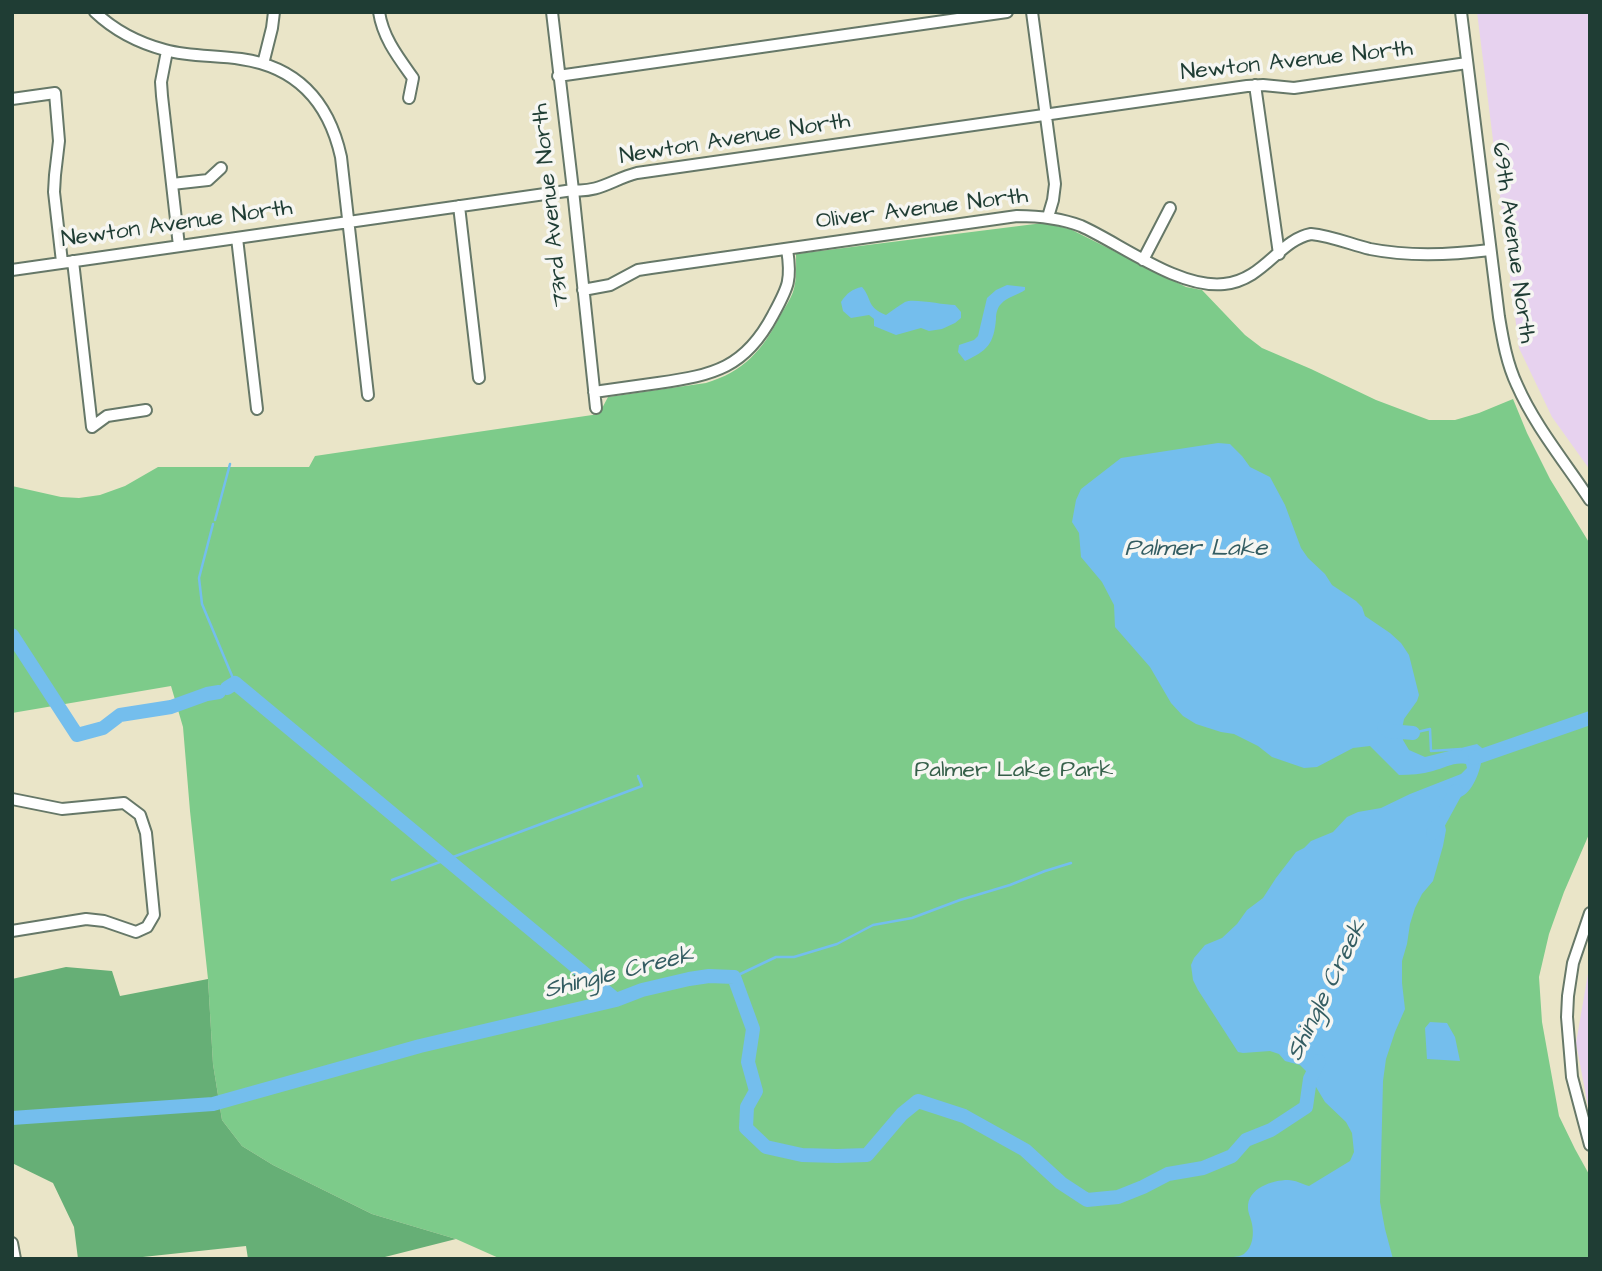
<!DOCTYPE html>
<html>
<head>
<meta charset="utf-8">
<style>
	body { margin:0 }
	#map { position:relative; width:1602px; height:1271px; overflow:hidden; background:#eae5c8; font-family:"Architects Daughter",sans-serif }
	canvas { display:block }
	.frame { position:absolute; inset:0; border:14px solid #1f3d34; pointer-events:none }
</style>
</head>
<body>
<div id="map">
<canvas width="1602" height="1271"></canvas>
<div class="frame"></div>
</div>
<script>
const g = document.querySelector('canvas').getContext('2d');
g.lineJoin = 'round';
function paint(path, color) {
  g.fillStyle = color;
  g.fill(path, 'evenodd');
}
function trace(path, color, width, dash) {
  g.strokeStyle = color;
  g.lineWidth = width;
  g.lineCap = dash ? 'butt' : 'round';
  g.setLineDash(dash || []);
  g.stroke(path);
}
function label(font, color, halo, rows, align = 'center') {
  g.font = font + ' "Architects Daughter",sans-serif';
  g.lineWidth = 7;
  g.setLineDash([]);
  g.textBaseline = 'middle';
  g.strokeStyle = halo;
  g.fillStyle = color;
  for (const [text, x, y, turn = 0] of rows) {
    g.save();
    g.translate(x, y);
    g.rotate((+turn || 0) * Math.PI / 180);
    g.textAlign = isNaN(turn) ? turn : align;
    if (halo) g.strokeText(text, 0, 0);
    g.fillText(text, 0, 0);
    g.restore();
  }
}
paint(new Path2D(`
	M1477,12H1590V470L1552,417L1519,348Z
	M1590,962V1117L1576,1043Z`), '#e7d2ef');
paint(new Path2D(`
	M1043,223L1070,229L1186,287L1202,290L1245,335L1262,348L1311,369L1376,400L1429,420H1455L1479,413L1513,399L1527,433L1550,479L1590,544V832L1564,892L1549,934L1539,977L1542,1022L1559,1116L1575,1149L1590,1176V1259H501L456,1239L372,1214L273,1165L242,1146L222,1120L213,1064L208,979L190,811L183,727L171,686L12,713V486L61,497L79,498L100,495L125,486L158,467H309L315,456L599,414L608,397L706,383C743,372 763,350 780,316C784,309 790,300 793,292C797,280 796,267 796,254Z`), '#7dcb8a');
paint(new Path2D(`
	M66,967L112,971L120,996L208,979L213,1064L222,1120L242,1146L273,1165L372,1214L456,1239L377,1259H248L246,1246L124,1259H78L74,1227L53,1183L12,1163V979Z`), '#66af76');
paint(new Path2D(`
	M1007,285L1025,287V290C1018,295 1007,297 1001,304C997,308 996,314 996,319C994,344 987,351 965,361L958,352L959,345L974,340L978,336L987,298L996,290Z
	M862,287C873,300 866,307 886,315C892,311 898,306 905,302C913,298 943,305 955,305L961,312V318L955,323L942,329L929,331L921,328L896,335L874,326V319L869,315L851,318L843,311L841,302C847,293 852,289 862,287Z
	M1218,443L1230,444L1242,456L1250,467L1270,477L1285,505L1301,548L1308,558L1325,574L1332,585L1356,601L1362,607L1365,616L1390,633L1401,643L1409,655L1419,695L1417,701L1404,719L1402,729L1403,740L1409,750L1425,757L1477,744L1482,748C1484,762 1475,788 1464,795C1453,802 1450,799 1442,812L1446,830L1443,846L1433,881L1422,894L1415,908L1410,924L1407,944L1402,961V983L1405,1009L1395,1032L1386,1059L1383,1081L1380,1202L1385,1229L1393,1259H1218C1226,1257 1238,1258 1244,1254C1253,1247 1254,1234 1252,1224C1251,1218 1248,1213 1248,1208C1247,1188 1273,1180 1288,1180C1295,1180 1302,1184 1309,1186L1350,1161L1354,1152L1352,1133L1346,1122L1325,1102L1307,1072L1300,1065L1285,1061L1279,1054L1270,1051L1243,1053L1238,1052L1198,990L1193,980L1191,965L1194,958L1205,945L1222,938L1237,924L1247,910L1263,898L1276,878L1296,852L1304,848L1311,841L1333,832L1347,817L1358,812L1381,808L1410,794L1461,774L1467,768L1466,764C1453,762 1445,768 1433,771C1422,774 1410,775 1399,775L1370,746L1353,748L1317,767L1304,768L1272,757L1258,746L1234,734L1221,732L1196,724L1183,716L1171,703L1150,667L1115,627L1114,605L1102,582L1081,557L1079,533L1072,522L1076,500L1081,489L1121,458Z
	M1430,1022L1447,1023L1455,1037L1460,1061L1427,1059L1425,1028Z`), '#74beed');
trace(new Path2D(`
	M215,520L230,464
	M213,524L199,578L202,604L235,683
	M1413,733L1430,729L1431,751L1461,749
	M392,880L642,786L638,776
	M734,977L776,957H794L837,944L873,925L912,918L960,900L1010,885L1045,871L1071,863`), '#74beed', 2.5);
trace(new Path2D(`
	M12,635L77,735L103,728L120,715L171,707L207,694L219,692
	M227,688L235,683L616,1000
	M1384,727L1389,731L1413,733
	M1475,758L1590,718
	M1433,833L1456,791
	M12,1118L213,1104L420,1046L616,1000L642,990L689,979L709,976L734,977L753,1029L748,1062L756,1091L747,1107L746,1128L766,1147L802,1155L837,1156L867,1155L902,1114L918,1101L964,1116L1025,1150L1061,1183L1087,1200L1118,1197L1143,1187L1168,1174L1203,1168L1232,1156L1246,1140L1271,1130L1306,1107L1310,1079L1319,1061`), '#74beed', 14);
const minor = new Path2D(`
	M95,12C115,31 139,43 165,50C190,57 216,55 241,59C298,67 329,103 341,157L368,395
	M379,12C383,38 398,57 413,78L409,98
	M552,12L573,190L596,408
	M1032,12L1055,184L1053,200L1048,217
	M1461,12L1499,317C1503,341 1507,364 1517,385C1535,426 1565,462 1590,500
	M167,51L161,82L162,96L179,246
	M263,64L272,28L274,12
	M558,76L1007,12
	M1255,85L1279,254
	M12,99L55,93L59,141L55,175L54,192L62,262
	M172,184L208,180L221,168
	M459,206L479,378
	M237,238L257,409
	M1143,260L1170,208
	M73,261L92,427L107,416L146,410
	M12,270L573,190C599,193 613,179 637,173L1247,86L1263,85L1294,88L1467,63
	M583,290L610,285L638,270L651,268L1017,216C1039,216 1060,218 1081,226C1121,244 1179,289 1224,284C1264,280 1279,240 1311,234C1331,236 1350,244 1370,249C1410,257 1450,255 1490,250
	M594,392C615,389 637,386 658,383C714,375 745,368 773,315C788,287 792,281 787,249
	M12,799L62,809L124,803L140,815L146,833L154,915L147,927L136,932L104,921L86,919L12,931
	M1590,913L1573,963L1568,996L1567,1017L1572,1077L1590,1145
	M12,1243L15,1259`);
trace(minor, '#667868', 14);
trace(minor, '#fff', 10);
label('23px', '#1f3d34', '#f6f6f2', [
	["Newton Avenue North",1297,62,-6],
	["Newton Avenue North",735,140,-9],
	["73rd Avenue North",552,205,-96],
	["Oliver Avenue North",922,210,-7],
	["Newton Avenue North",177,225,-8],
	["69th Avenue North",1512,243,82]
]);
label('23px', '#36604a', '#f6f6f2', [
	["Palmer Lake Park",1014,771]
]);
label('italic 24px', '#345d62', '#f6f6f2', [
	["Palmer Lake",1196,550],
	["Shingle Creek",619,974,-14],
	["Shingle Creek",1328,991,-64]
]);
</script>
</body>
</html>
